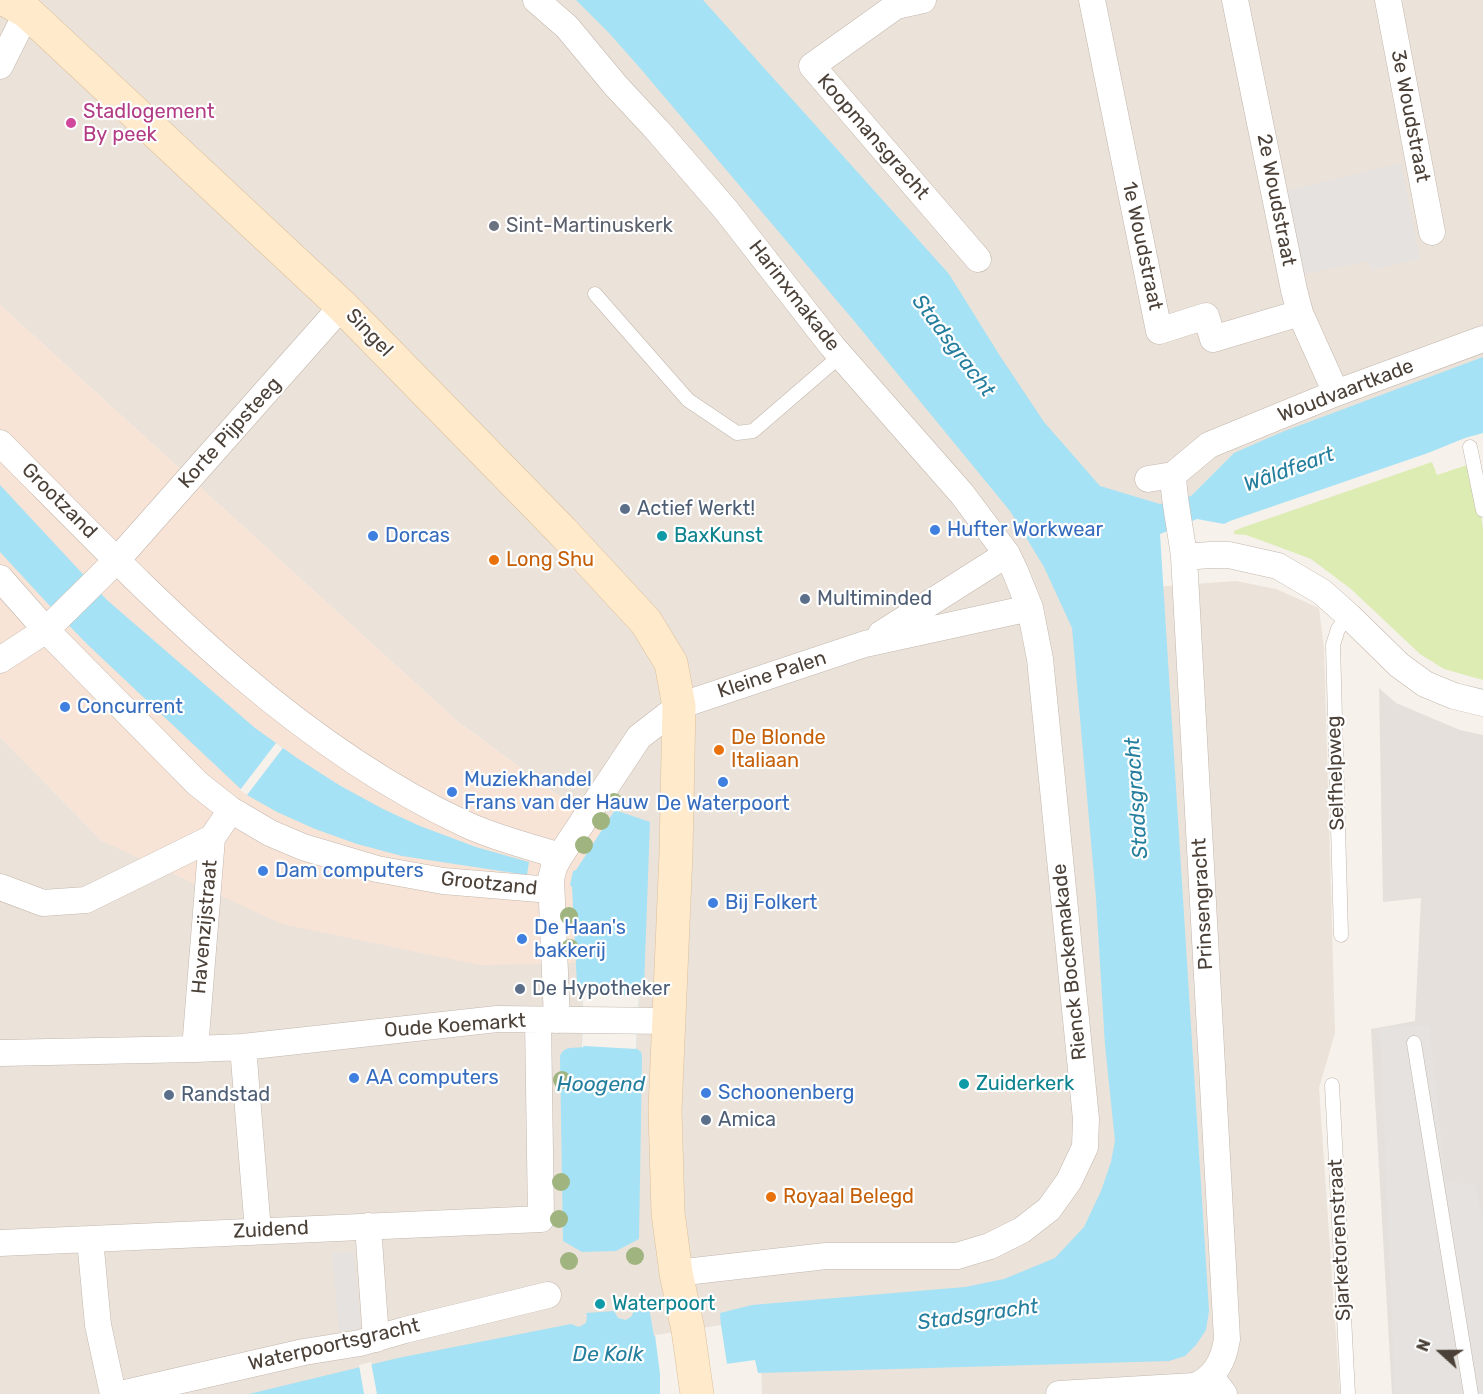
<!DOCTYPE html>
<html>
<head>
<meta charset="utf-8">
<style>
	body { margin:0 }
	#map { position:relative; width:1483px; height:1394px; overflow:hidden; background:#f6f1eb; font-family:Rubik,sans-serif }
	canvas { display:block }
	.north { position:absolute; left:1411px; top:1322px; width:60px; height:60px; -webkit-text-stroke:4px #fff; paint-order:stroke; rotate:291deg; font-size:16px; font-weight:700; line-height:24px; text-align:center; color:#4b4138 }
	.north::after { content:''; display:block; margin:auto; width:21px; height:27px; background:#4b4138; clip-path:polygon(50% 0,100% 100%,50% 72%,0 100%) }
</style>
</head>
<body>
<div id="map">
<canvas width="1483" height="1394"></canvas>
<div class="north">N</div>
</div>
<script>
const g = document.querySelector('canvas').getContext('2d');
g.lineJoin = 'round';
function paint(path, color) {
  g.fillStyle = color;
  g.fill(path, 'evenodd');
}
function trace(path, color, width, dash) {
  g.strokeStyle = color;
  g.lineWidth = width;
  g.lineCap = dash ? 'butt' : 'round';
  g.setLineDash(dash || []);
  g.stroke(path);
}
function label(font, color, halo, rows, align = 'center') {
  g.font = font + ' Rubik,sans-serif';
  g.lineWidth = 4.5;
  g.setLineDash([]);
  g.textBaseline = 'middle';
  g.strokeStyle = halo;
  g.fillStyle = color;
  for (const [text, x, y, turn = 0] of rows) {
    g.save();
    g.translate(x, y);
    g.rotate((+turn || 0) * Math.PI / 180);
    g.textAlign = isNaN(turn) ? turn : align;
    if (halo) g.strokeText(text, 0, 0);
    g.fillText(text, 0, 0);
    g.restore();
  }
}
paint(new Path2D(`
	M0,0H592L1067,576L1144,1072L1102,1218L1047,1276L730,1329L296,1394H0V737L102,841L617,829L556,794L457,721L0,305Z
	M675,0H1483V374L1195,498L1157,510L1093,492Z
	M1236,581L1276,589L1319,608L1324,649L1335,1033L1319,1088L1340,1394H762L761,1368L1136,1347L1155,587Z`), '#ebe2d9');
paint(new Path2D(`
	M0,305L457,721L556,794L617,829L586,963L480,965L282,924L102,841L0,737Z`), '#f8e4d6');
paint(new Path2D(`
	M1379,688L1396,703L1460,730L1483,735V1394H1392L1371,1029L1415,1021L1421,898L1383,902Z`), '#e6e0dc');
paint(new Path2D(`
	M1432,462L1437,475L1473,463L1483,529V680L1444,669L1420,654L1351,589L1311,559L1271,544L1246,535L1234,534V531L1244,527Z`), '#dcecb2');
paint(new Path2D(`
	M1401,163L1420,259L1371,270L1368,261L1299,275L1281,192Z
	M1429,1025L1446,1182L1475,1185L1483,1221V1394H1395L1380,1028Z
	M354,1252L361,1329L339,1331L332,1253Z`), '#e5e2df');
paint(new Path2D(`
	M576,0H703L949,274L1000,356L1044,422L1100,486L1160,504L1191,496L1234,453L1282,432L1483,357V433L1465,438L1428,453L1230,521L1224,524L1197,519L1160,534L1209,1311L1206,1330L1196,1345L1185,1356L1169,1361L758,1373L755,1360L660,1373V1394H249L398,1358L571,1324L579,1327L586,1323L587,1316L586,1313L614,1311L618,1318L626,1320L632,1316L634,1309L632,1303L648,1302L654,1336L721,1327L720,1313L752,1305L965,1287L1004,1279L1055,1258L1084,1227L1101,1191L1111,1162L1115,1141L1105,1045L1096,898L1072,628L1044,567L1010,511L855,322L640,68L609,33Z
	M0,485L107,600L255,728L297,758L339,785L383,809L420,826L476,847L529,862L527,875L402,856L357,844L315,829L277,812L247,795L87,644L49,605L0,552Z
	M615,810L650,822L644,987L642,993L639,995L636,1048L641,1052L642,1056L639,1239L616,1251L582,1252L563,1241L560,1056C565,1045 572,1049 582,1047L583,994L578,990L577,985L572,887L570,885L573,871L576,870Z`), '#a5e2f5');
paint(new Path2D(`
	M276,743L283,748L247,795L240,790Z
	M583,993L636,996L639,995L636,1049L584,1046L582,1048Z
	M721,1325L727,1364L660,1374L655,1335Z
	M371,1362L377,1394H364L359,1365Z`), '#f6f1eb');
const lane = new Path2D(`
	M595,294L688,400L737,433L753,431L840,356
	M1470,447L1483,510
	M1341,935L1333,645L1338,629L1349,616
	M1414,1043L1471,1394
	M1332,1085L1348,1394`);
const street = new Path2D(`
	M536,0L567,27L616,86L657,130L726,210L832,346L962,494L1007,554L1015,571L1030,608L1040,659L1086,1119L1085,1147L1069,1181L1049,1209L1022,1230L990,1246L957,1256H826L676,1273
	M923,0L896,6L812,66L978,259
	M1092,0L1159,331L1206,316L1213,339L1300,313
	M1235,0L1294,290L1300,313L1336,393
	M1388,0L1432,232
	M0,66L27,12
	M0,443C141,584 281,738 465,824C495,838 528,846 560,856
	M1148,479L1173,475
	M1184,557L1210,555H1229L1278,566L1322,592L1349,616L1399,665L1425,684L1454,696L1483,703
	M0,578L46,630L198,784L231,810L270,833L303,847L377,869L443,881L551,890
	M881,634L1007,554
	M0,660L46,630L117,560L342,306
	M0,887L43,903L86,900L212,838
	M557,1020L551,879L554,867L560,856L639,737L679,706L865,644L1030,608
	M243,1047L258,1231
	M195,1049L212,838L231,810
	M0,1053L195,1049L243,1047L497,1019L668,1021
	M368,1226L376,1339
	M90,1239L98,1325L113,1394
	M0,1243L541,1219L538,1020
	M1211,1377L1224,1394
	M121,1394L304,1352L360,1343L405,1330L548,1295
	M1059,1394L1194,1386C1215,1379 1224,1359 1227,1339L1184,557C1181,530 1174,503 1173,475L1209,445L1336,393L1483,339`);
const secondary = new Path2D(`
	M6,0L27,12L342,306L562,531L646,622L671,663L679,706L676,853L665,1110L668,1213L676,1273L688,1330L697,1394`);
trace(lane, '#c3b7ad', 15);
trace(street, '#c3b7ad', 27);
trace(secondary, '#dcc09b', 34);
trace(lane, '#fff', 14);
trace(street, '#fff', 26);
trace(secondary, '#ffeacc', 33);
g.fillStyle = '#9fb47f';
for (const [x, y] of [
	[614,802],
	[601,821],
	[584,845],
	[569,916],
	[570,948],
	[562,1080],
	[561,1182],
	[559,1219],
	[635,1256],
	[569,1261]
]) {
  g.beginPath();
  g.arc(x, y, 9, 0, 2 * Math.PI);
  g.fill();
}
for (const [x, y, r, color] of [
	[71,123,6,"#d1479c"],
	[494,226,6,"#6b7280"],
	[625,509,6,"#5c6f8a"],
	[935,530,6,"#3f7fe0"],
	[373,536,6,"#3f7fe0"],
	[662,536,6,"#0f9aa8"],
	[494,560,6,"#e8710a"],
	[805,599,6,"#5c6f8a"],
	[65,707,6,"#3f7fe0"],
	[719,750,6,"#e8710a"],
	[723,782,6,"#3f7fe0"],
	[452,792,6,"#3f7fe0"],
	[263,871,6,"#3f7fe0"],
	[713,903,6,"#3f7fe0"],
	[522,939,6,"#3f7fe0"],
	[520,989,6,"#5c6f8a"],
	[354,1078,6,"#3f7fe0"],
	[964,1084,6,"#0f9aa8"],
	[706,1093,6,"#3f7fe0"],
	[169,1095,6,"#5c6f8a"],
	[706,1120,6,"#5c6f8a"],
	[771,1197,6,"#e8710a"],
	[600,1304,6,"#0f9aa8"]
]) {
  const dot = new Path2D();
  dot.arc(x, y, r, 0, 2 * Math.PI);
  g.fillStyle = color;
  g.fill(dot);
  trace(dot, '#fff', 2);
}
label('20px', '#b23c85', '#fff', [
	["Stadlogement",83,112],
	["By peek",83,135]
], 'left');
label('20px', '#4b4138', '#fff', [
	["3e Woudstraat",1410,116,79],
	["Koopmansgracht",873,137,49],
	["2e Woudstraat",1276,200,79],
	["1e Woudstraat",1142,246,78],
	["Harinxmakade",794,296,52],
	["Singel",369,333,46],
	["Woudvaartkade",1346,391,-21],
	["Korte Pijpsteeg",230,433,-48],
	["Grootzand",59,501,45],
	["Kleine Palen",772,675,-18],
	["Selfhelpweg",1336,773,-92],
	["Grootzand",489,884,6],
	["Prinsengracht",1203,904,-93],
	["Havenzijstraat",205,927,-85],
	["Rienck Bockemakade",1070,962,-96],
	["Oude Koemarkt",455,1026,-4],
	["Zuidend",271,1230,-3],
	["Sjarketorenstraat",1340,1240,-93],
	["Waterpoortsgracht",334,1345,-13]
]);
label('20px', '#5b616d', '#fff', [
	["Sint-Martinuskerk",506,226]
], 'left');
label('20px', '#4e5e75', '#fff', [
	["Actief Werkt!",637,509],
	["Multiminded",817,599],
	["De Hypotheker",532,989],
	["Randstad",181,1095],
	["Amica",718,1120]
], 'left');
label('20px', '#366cbe', '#fff', [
	["Hufter Workwear",947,530],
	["Dorcas",385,536],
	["Concurrent",77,707],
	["Muziekhandel",464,780],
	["Frans van der Hauw",464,803],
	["De Waterpoort",723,804,"center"],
	["Dam computers",275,871],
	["Bij Folkert",725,903],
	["De Haan's",534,928],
	["bakkerij",534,951],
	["AA computers",366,1078],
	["Schoonenberg",718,1093]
], 'left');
label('20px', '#0d838f', '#fff', [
	["BaxKunst",674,536],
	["Zuiderkerk",976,1084],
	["Waterpoort",612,1304]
], 'left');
label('20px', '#c56008', '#fff', [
	["Long Shu",506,560],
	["De Blonde",731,738],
	["Italiaan",731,761],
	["Royaal Belegd",783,1197]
], 'left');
label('italic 21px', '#247e9d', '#fff', [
	["Stadsgracht",953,346,53],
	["Wâldfeart",1289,470,-20],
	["Stadsgracht",1137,798,-94],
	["Hoogend",601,1085],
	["Stadsgracht",978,1315,-8],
	["De Kolk",608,1355]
]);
</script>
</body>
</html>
